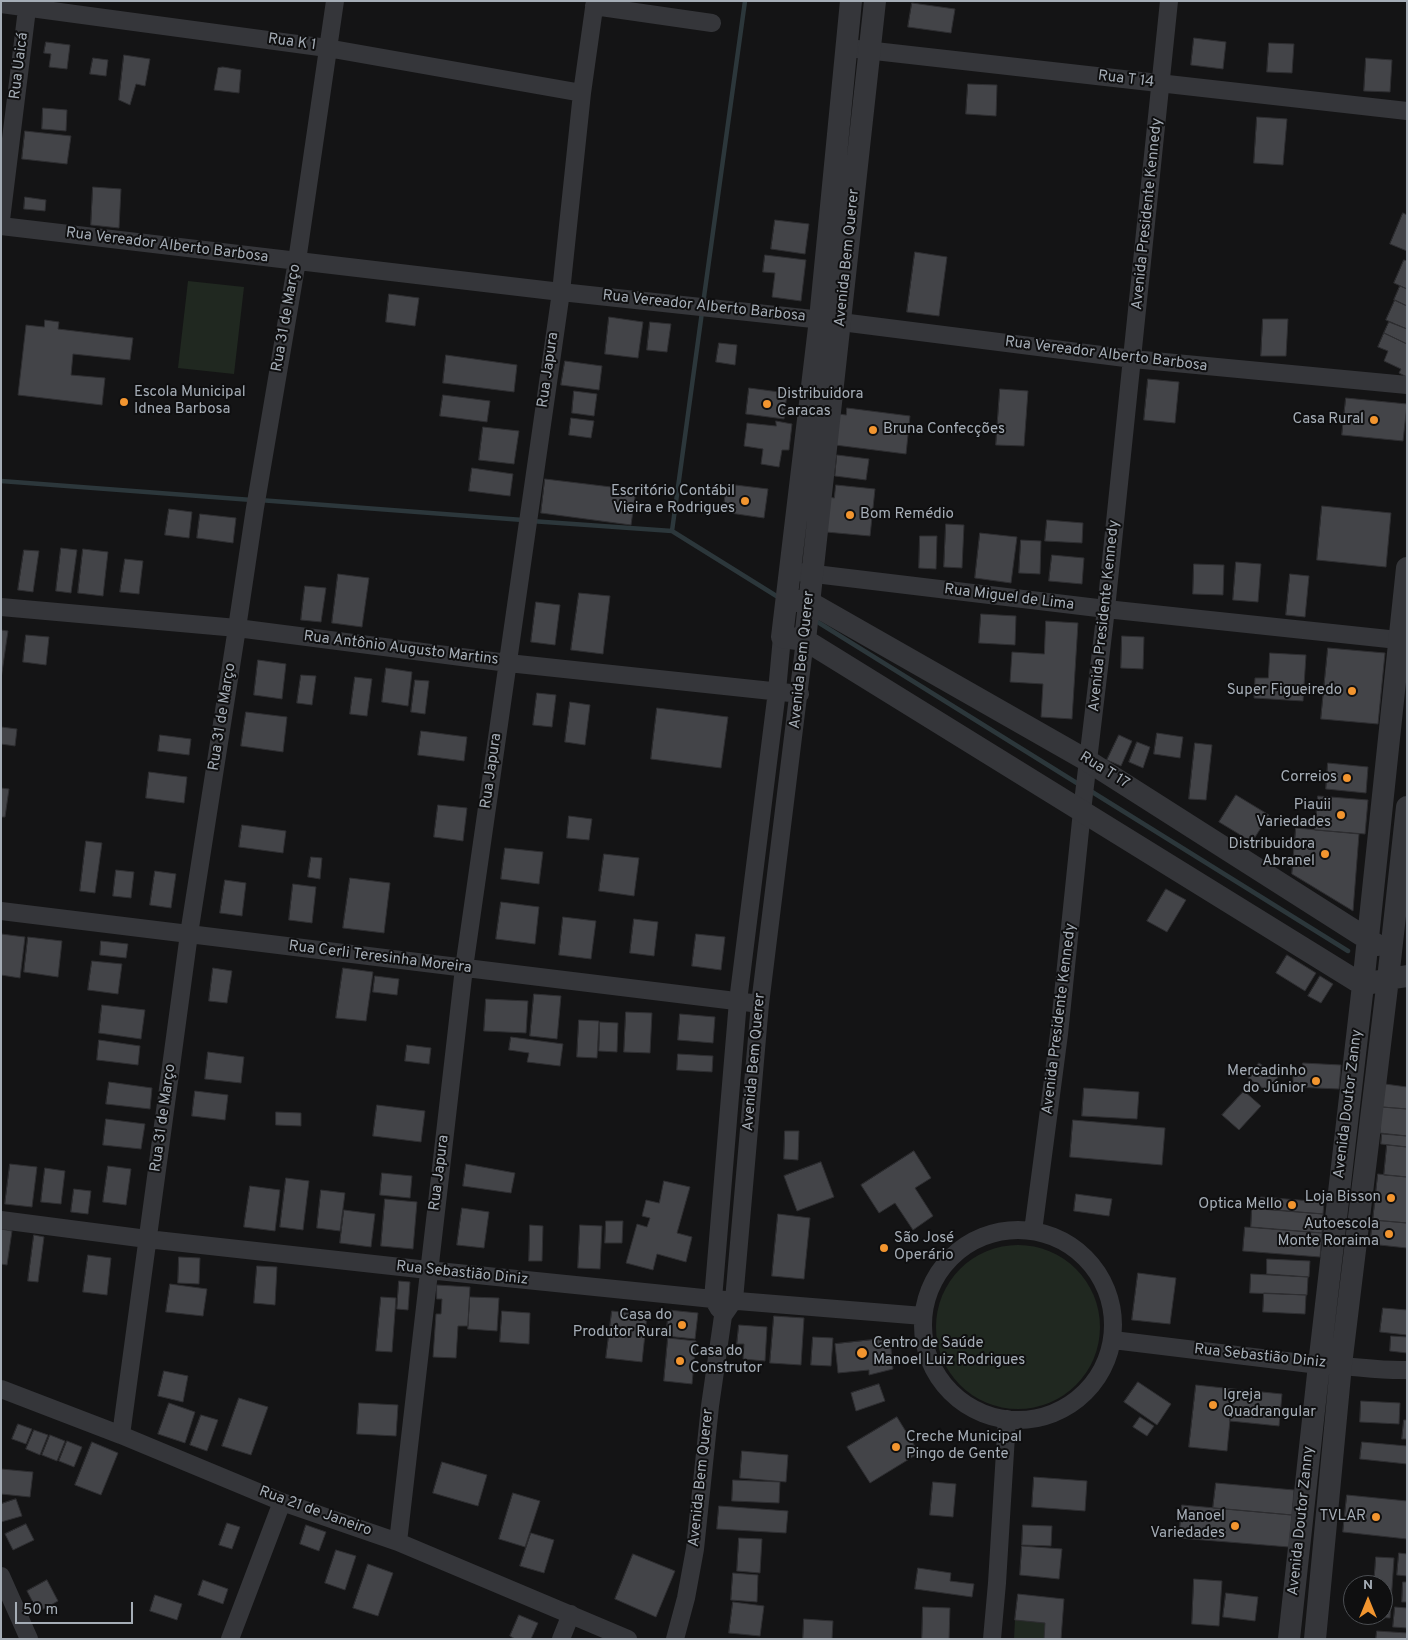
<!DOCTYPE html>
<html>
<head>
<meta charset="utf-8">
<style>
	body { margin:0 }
	#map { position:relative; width:1408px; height:1640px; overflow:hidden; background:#141415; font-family:Overpass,sans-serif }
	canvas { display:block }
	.frame { position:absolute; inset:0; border:2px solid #a5adb6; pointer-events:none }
	.north { position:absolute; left:1343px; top:1575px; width:50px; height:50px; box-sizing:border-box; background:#0f0f10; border:1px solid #4b4e52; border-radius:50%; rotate:0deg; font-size:14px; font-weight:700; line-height:20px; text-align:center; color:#a5adb6 }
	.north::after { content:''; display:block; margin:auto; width:18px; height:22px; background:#f2952f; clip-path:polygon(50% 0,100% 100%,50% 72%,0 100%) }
	.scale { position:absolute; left:15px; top:1602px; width:118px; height:22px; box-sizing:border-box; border:2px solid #a5adb6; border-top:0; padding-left:6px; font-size:15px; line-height:18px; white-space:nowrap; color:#a5adb6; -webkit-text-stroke:4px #0f0f10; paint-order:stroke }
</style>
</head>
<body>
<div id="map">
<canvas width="1408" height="1640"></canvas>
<div class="frame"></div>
<div class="north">N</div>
<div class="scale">50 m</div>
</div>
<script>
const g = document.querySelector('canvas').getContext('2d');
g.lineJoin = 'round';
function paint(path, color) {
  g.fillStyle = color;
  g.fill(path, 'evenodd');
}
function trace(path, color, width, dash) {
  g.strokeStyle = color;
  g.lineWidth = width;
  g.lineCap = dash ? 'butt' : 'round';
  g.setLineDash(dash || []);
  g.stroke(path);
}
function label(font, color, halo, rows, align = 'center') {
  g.font = font + ' Overpass,sans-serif';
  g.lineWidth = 4;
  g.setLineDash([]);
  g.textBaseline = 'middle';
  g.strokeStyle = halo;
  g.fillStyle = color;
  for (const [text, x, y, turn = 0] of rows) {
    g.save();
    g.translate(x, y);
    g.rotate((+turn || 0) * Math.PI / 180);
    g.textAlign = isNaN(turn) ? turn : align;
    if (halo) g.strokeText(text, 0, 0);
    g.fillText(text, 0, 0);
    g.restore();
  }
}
paint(new Path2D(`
	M188,281L244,287L234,374L178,368Z
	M936 1327a82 82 0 1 1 164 0a82 82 0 1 1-164 0Z
	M1015,1620L1045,1623L1044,1639H1014Z`), '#202820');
trace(new Path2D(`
	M703,304L745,1
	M1,481L252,500
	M259,500L523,520
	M531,521L672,531L778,597
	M672,531L702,312
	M816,621L1080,785
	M1089,790L1348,951`), '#2c373b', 4.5);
const building = new Path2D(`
	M912,3L955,9L951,33L908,27Z
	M1194,38L1226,42L1223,69L1191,65Z
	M46,42L70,45L67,69L49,67L51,54L44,53Z
	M1269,43L1294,44L1292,73L1267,72Z
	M124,55L150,59L145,86L136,84L130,105L119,100Z
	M93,58L108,60L106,76L90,74Z
	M1366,58L1392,60L1390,92L1364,91Z
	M223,67L241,70L239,93L214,90L218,68Z
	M968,84L997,85L996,116L966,114Z
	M43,108L67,110L66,131L42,129Z
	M1257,117L1287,119L1283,165L1254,163Z
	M25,131L71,136L67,164L22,159Z
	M93,187L121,189L119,228L91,225Z
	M25,197L46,200L45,211L24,209Z
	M1403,213L1407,215V251L1390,244Z
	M775,220L809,224L805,254L771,249Z
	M915,252L947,257L939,316L907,312Z
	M765,255L806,260L801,301L772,297L775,273L763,272Z
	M1404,260L1407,261V289L1394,283Z
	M1400,286L1407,289V306L1394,300Z
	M389,294L419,298L415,326L386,322Z
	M1395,300L1407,306V329L1386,320Z
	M609,317L643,322L638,358L605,354Z
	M1263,319H1288L1286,356H1261Z
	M45,320L59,322L58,329L133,338L130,360L73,354L71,375L105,378L102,405L18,395L26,325L44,327Z
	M650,322L671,324L667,352L647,350Z
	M1389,322L1407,329V344L1384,333Z
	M1384,333L1407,344V377L1399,373L1401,369L1384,361L1388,351L1378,347Z
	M719,343L737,345L735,365L716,362Z
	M446,355L517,365L514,392L443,383Z
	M565,361L602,366L599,390L561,385Z
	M1148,379L1179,382L1175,423L1144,420Z
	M749,388L787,393L784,419L746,414Z
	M1000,389L1028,391L1024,446L996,445Z
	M574,391L597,394L594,416L572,413Z
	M443,395L490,401L487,422L440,416Z
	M1346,398L1407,404L1403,441L1342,435Z
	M847,408L910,416L906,454L835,445L839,414L846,415Z
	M571,418L594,421L591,438L569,435Z
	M776,421L792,424L789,450H782L779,467L761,464L763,449L744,446L747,423L776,426Z
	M483,427L519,431L514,464L479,460Z
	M837,455L869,459L866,480L835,476Z
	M472,468L513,474L510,496L469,491Z
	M545,479L636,490L631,525L541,513Z
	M727,484L768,489L764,518L723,512Z
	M836,485L875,489L870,536L826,532L829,497L834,498Z
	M1322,506L1391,513L1386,567L1317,560Z
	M169,509L192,512L189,538L165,535Z
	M200,514L236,518L233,543L197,538Z
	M1047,520L1083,523L1082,543L1045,541Z
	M946,524L964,525L962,568L944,567Z
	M980,533L1017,537L1011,583L975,578Z
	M920,536H937L936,569L919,568Z
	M1021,540L1041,541L1040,574L1019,573Z
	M61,548L77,550L71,593L56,591Z
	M83,549L108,552L103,596L78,593Z
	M24,550L39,551L33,592L18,590Z
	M1052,555L1084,558L1082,584L1049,581Z
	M125,559L143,561L139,594L120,592Z
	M1236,562L1261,564L1258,602L1233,600Z
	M1194,564L1224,565L1223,595L1193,594Z
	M338,574L369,578L362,627L332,623Z
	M1290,574L1309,576L1305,617L1286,615Z
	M305,586L326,588L321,622L301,620Z
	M579,593L610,596L603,654L571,650Z
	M536,602L560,605L555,645L531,642Z
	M981,614L1016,616L1015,645L979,643Z
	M1046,621L1078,623L1072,719L1041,717L1043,684L1010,682L1012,652L1044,654Z
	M1,630L8,631L1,679Z
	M26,635L49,637L46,665L23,662Z
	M1122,636L1144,637L1143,669L1121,668Z
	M1328,648L1385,653L1378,724L1321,719Z
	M1270,653L1306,655L1303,701L1254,698L1255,678H1268Z
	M258,660L286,664L282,699L254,695Z
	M386,668L412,672L408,706L382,702Z
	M301,675L316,676L312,705L297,703Z
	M355,677L372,679L367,716L350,714Z
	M415,680L429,681L425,714L411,712Z
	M537,693L556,695L552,727L533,725Z
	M570,702L590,705L585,745L565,742Z
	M657,708L728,717L721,768L651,759Z
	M246,712L287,717L283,752L241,746Z
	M1,727L17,729L15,746L1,744Z
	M421,731L467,737L464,761L418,755Z
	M1157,733L1183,737L1180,758L1154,754Z
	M160,735L191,739L189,755L158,751Z
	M1119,735L1132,741L1121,766L1107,760Z
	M1137,742L1150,747L1143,768L1129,762Z
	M1195,743L1212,745L1206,800L1189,799Z
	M1328,763L1368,767L1366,793L1326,789Z
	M149,772L187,777L184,803L146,798Z
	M1,788L9,789L5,817H1Z
	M1236,795L1269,815L1252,842L1219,822Z
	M1318,796L1368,800L1365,834L1315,830Z
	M438,805L467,808L463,841L434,837Z
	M569,816L592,819L589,840L567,838Z
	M242,825L286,831L283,853L239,847Z
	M1296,828L1359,834L1353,911L1292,874Z
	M86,841L102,843L95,893L80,891Z
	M505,848L543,852L539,884L501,879Z
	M604,854L639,858L634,896L599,891Z
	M311,857L322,858L320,879L308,877Z
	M116,870L134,872L131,898L113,896Z
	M155,871L176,874L171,908L150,905Z
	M350,878L390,883L384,933L343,928Z
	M225,880L246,883L242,916L220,913Z
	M293,884L316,887L312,923L289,920Z
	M1166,889L1186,900L1167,932L1147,921Z
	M501,902L539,907L535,944L496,939Z
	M563,917L596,921L591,959L559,955Z
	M634,919L658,922L654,956L630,953Z
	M1,934L25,937L20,978L1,975Z
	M696,934L725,937L721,970L692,966Z
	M28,937L62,941L58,977L24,972Z
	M101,941L128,944L126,958L100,955Z
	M1287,955L1316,973L1305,991L1276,973Z
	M92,961L122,964L118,994L88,990Z
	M213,968L232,971L227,1003L209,1001Z
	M343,968L373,972L366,1021L336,1018Z
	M375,976L399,979L397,995L373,992Z
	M1320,976L1333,984L1321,1003L1308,996Z
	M534,994L561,996L557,1039L530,1036Z
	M486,999L528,1001L526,1033L484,1031Z
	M102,1005L145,1010L141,1039L99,1033Z
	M626,1012L652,1013L650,1053L624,1052Z
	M680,1014L715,1017L713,1043L678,1040Z
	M579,1020L599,1021L597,1058L577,1057Z
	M600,1022L618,1023L617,1052L599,1051Z
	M511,1037L563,1044L560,1066L527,1062L529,1053L509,1050Z
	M99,1040L140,1046L138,1065L97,1060Z
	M407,1045L431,1048L429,1064L405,1061Z
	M208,1052L244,1057L241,1083L205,1079Z
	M678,1054L713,1056L712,1072L677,1070Z
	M1259,1063L1278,1077L1267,1091L1248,1078Z
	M1303,1063L1341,1065L1339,1089L1293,1087V1075L1303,1076Z
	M109,1082L152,1088L150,1109L106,1104Z
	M1385,1084L1407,1087V1109L1382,1107Z
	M1084,1088L1139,1092L1137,1119L1082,1116Z
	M195,1091L228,1095L225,1120L192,1116Z
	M1244,1091L1261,1106L1239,1130L1222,1115Z
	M377,1105L425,1111L421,1142L373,1136Z
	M1382,1107L1407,1109V1136L1380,1133Z
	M276,1112L301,1113V1126L276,1125Z
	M106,1119L145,1124L141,1149L103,1145Z
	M1073,1120L1165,1128L1162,1165L1070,1157Z
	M785,1131H799L798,1160L784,1159Z
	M1382,1134L1407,1136V1147L1381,1144Z
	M1387,1145L1407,1147V1177L1384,1175Z
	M914,1151L931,1178L915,1188L933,1216L913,1230L895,1203L879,1213L861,1185Z
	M821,1162L834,1197L797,1211L784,1176Z
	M10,1164L37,1167L32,1207L5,1204Z
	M466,1164L515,1173L511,1193L463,1186Z
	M108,1166L131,1169L126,1205L103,1202Z
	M45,1168L65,1171L61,1204L41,1202Z
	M382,1173L412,1176L410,1198L380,1195Z
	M1378,1174L1407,1177V1223L1373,1220Z
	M286,1178L309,1181L303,1230L280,1227Z
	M664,1181L690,1187L677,1233L692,1237L686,1262L657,1254L653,1270L626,1263L637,1224L647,1227L650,1218L642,1216L646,1200L659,1203Z
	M250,1186L280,1190L275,1231L244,1227Z
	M74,1189L91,1191L88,1214L71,1212Z
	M321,1190L345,1193L340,1231L317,1228Z
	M1076,1194L1112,1199L1109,1216L1074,1211Z
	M1261,1197L1324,1202L1323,1214L1260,1209Z
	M385,1199L417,1202L413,1249L381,1246Z
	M462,1208L489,1212L484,1248L457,1245Z
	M1252,1208L1323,1214L1322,1233L1251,1227Z
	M344,1210L375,1214L371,1247L340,1243Z
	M778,1214L810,1218L804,1279L772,1276Z
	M1373,1220L1407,1223V1248L1370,1244Z
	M606,1221H623L622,1243H605Z
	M530,1225L543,1226L542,1261H529Z
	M580,1225L602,1226L600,1269L578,1268Z
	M1245,1227L1322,1233L1320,1257L1243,1251Z
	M1,1229L12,1231L7,1265L1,1264Z
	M34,1235L44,1237L38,1282L28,1281Z
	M88,1255L111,1258L107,1295L83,1292Z
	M179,1257L200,1258L199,1284L178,1283Z
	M1267,1259L1310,1261L1309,1277L1267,1274Z
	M257,1266L277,1267L275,1305L254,1303Z
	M1138,1273L1176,1278L1170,1324L1132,1320Z
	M1251,1274L1308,1277L1307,1295L1250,1293Z
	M399,1281L410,1282L408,1310L397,1309Z
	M170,1284L207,1289L203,1316L166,1312Z
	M437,1285L470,1287L468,1326H458L456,1358L433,1357L436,1314H441L442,1299H437Z
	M1264,1293L1306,1295L1305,1314L1263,1312Z
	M381,1297L396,1298L392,1352L376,1351Z
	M470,1297L499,1298L497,1331L468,1329Z
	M1383,1308L1407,1310V1335L1380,1332Z
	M669,1310L698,1313L695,1339L666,1336Z
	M502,1311L530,1313L529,1344L500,1342Z
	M612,1311L647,1315L642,1362L606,1358Z
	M774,1316L804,1318L801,1365L770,1363Z
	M739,1325L767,1327L765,1361L743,1359L744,1344H737Z
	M1391,1336L1407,1337V1353L1390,1351Z
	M813,1337L833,1338L831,1366L811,1365Z
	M668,1338L696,1341L692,1384L664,1381Z
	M890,1338L893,1369L869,1375V1370L838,1373L835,1344Z
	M164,1371L188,1376L183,1402L158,1396Z
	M1138,1382L1171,1404L1157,1425L1124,1402Z
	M879,1384L885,1401L856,1411L851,1393Z
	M1196,1385L1233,1389L1227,1451L1189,1447Z
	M1233,1389L1282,1394L1279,1426L1230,1421Z
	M239,1398L268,1407L251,1455L222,1446Z
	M1361,1401L1400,1403L1399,1424L1360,1422Z
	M169,1403L195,1412L185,1443L158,1434Z
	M359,1403L398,1405L396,1436L357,1434Z
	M201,1415L218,1420L207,1451L190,1445Z
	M897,1417L919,1453L870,1483L847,1447Z
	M1140,1417L1154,1426L1147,1436L1133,1427Z
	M1404,1420H1407V1439H1402Z
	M18,1424L32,1429L26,1444L12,1439Z
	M34,1430L48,1435L40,1455L26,1449Z
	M50,1435L65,1441L57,1461L42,1455Z
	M67,1441L82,1447L74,1467L59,1461Z
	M92,1442L118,1453L101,1495L75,1485Z
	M1362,1442L1407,1446V1464L1360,1459Z
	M742,1451L788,1455L786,1482L740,1478Z
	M442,1462L487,1475L478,1506L433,1493Z
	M1,1469L33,1472L30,1497L1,1494Z
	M1034,1477L1087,1481L1085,1511L1032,1507Z
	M733,1480L780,1482L779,1503L732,1501Z
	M933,1482L956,1484L953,1517L930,1515Z
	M1216,1483L1294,1490L1292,1515L1213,1508Z
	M513,1493L540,1501L525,1547L499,1539Z
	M1347,1495L1407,1501V1539L1343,1532Z
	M16,1499L22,1516L1,1522V1504Z
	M1182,1505L1292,1515L1289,1547L1179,1538Z
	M719,1506L788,1511L786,1533L717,1529Z
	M227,1523L240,1527L232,1549L219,1545Z
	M26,1524L34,1540L13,1550L5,1534Z
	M306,1525L326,1532L319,1551L300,1544Z
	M1023,1525L1052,1526L1051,1546L1022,1545Z
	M531,1533L554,1540L544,1573L520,1566Z
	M739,1538L762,1539L760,1573L737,1571Z
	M1022,1546L1062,1549L1059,1579L1020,1575Z
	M336,1550L356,1556L345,1590L325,1583Z
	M1399,1553L1407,1554V1576L1397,1575Z
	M633,1554L675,1571L656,1617L615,1599Z
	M1376,1557L1394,1558L1390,1618L1372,1617V1615H1383V1585H1374Z
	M368,1564L393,1573L378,1616L353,1608Z
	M918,1568L951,1573L950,1581L974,1584L972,1597L915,1589Z
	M733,1573L758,1575L757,1602L731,1600Z
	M1194,1579L1222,1581L1219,1626L1192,1624Z
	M47,1580L58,1601L38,1612L27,1591Z
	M203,1580L228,1589L223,1604L198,1595Z
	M1403,1582H1407V1602H1402Z
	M1226,1593L1258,1597L1255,1621L1223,1617Z
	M1018,1594L1064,1599L1061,1639H1044L1045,1623L1015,1620Z
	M155,1595L182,1604L177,1620L150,1611Z
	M733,1602L764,1606L760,1636L729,1633Z
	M923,1607L950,1608L949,1639H922Z
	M1395,1607L1407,1608V1628L1393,1627Z
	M519,1615L538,1623L531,1639H515L510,1636Z
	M804,1619L833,1621L832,1639H803Z
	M1377,1631L1407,1633V1639H1376Z`);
paint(building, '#434448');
trace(building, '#2e2e31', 1);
trace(new Path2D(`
	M1,4L327,48L582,93
	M594,6L712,23
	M857,49L1407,111
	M1,220L28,1
	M1,226L561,292L841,322L1133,359L1407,385
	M790,571L1106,609L1398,640L1407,643
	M1,607L237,628L508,663L800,694
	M1,911L760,1004
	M1,1220L147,1239L428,1270L713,1299L923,1316
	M923 1325a95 95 0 1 1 190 0a95 95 0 1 1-190 0Z
	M1033,1231L1059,1034L1082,811L1106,609L1169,1
	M719,1309L713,1299L738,1001L777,691L782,637
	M1113,1340L1319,1365C1348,1365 1377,1371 1407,1370
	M1,1389L121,1435L282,1502L398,1542L628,1639
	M121,1435L189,934L237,628L255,508L297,261L335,1
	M398,1542L464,968L561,292L582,93L595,1
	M1,1576L29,1639
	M230,1639L282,1502
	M561,1639L571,1614
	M675,1639L686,1598L695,1549L710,1406L723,1316L734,1300L760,1004L805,640
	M992,1639L997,1583L1007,1419`), '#35363a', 18);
trace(new Path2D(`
	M851,1L820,319L782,637L805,640L1363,985L1388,979L1407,976
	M787,600L809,602L1088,761L1377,945
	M805,640L875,1
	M1289,1639L1319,1365L1363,985L1407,568
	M1315,1639L1341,1365L1388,979L1407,807`), '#35363a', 22);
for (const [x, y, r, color] of [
	[124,402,5,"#f2952f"],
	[767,404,5,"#f2952f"],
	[1374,420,5,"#f2952f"],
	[873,430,5,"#f2952f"],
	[745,501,5,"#f2952f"],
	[850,515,5,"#f2952f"],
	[1352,691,5,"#f2952f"],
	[1347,778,5,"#f2952f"],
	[1341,815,5,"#f2952f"],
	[1325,854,5,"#f2952f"],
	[1316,1081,5,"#f2952f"],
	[1391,1198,5,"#f2952f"],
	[1292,1205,5,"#f2952f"],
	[1389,1234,5,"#f2952f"],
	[884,1248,5,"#f2952f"],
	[682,1325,5,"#f2952f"],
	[862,1353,6,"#f2952f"],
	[680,1361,5,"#f2952f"],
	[1213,1405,5,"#f2952f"],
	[896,1447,5,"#f2952f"],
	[1376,1517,5,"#f2952f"],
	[1235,1526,5,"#f2952f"]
]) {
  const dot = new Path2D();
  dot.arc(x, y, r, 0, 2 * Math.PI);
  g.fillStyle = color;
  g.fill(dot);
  trace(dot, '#0f0f10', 2);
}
label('15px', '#a5adb6', '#0f0f10', [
	["Rua K 1",292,43,8],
	["Rua Uaicá",20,66,-83],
	["Rua T 14",1126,80,7],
	["Avenida Presidente Kennedy",1148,214,-84],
	["Rua Vereador Alberto Barbosa",167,246,7],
	["Avenida Bem Querer",848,258,-84],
	["Rua Vereador Alberto Barbosa",704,307,6],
	["Rua 31 de Março",287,318,-80],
	["Rua Vereador Alberto Barbosa",1106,355,7],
	["Rua Japura",549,370,-82],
	["Rua Miguel de Lima",1009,598,7],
	["Avenida Presidente Kennedy",1105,616,-84],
	["Rua Antônio Augusto Martins",401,649,7],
	["Avenida Bem Querer",803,660,-84],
	["Rua 31 de Março",223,717,-81],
	["Rua Japura",492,771,-82],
	["Rua T 17",1104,771,32],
	["Rua Cerli Teresinha Moreira",380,958,7],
	["Avenida Presidente Kennedy",1060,1019,-83],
	["Avenida Bem Querer",755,1062,-85],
	["Avenida Doutor Zanny",1349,1104,-83],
	["Rua 31 de Março",164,1118,-82],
	["Rua Japura",440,1173,-83],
	["Rua Sebastião Diniz",462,1274,6],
	["Rua Sebastião Diniz",1260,1357,6],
	["Avenida Bem Querer",702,1478,-84],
	["Rua 21 de Janeiro",315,1512,20],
	["Avenida Doutor Zanny",1302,1521,-84]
]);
label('15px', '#a5adb6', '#0f0f10', [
	["Escola Municipal",134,393,"left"],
	["Idnea Barbosa",134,410,"left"],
	["Distribuidora",777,395,"left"],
	["Caracas",777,412,"left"],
	["Casa Rural",1364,420],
	["Bruna Confecções",883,430,"left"],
	["Escritório Contábil",735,492],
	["Vieira e Rodrigues",735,509],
	["Bom Remédio",860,515,"left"],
	["Super Figueiredo",1342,691],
	["Correios",1337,778],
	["Piauii",1331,806],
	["Variedades",1331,823],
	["Distribuidora",1315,845],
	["Abranel",1315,862],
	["Mercadinho",1306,1072],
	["do Júnior",1306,1089],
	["Loja Bisson",1381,1198],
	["Optica Mello",1282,1205],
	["Autoescola",1379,1225],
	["Monte Roraima",1379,1242],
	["São José",894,1239,"left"],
	["Operário",894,1256,"left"],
	["Casa do",672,1316],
	["Produtor Rural",672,1333],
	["Centro de Saúde",873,1344,"left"],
	["Manoel Luiz Rodrigues",873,1361,"left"],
	["Casa do",690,1352,"left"],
	["Construtor",690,1369,"left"],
	["Igreja",1223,1396,"left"],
	["Quadrangular",1223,1413,"left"],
	["Creche Municipal",906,1438,"left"],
	["Pingo de Gente",906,1455,"left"],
	["Manoel",1225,1517],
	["Variedades",1225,1534],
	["TVLAR",1366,1517]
], 'right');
</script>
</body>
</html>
